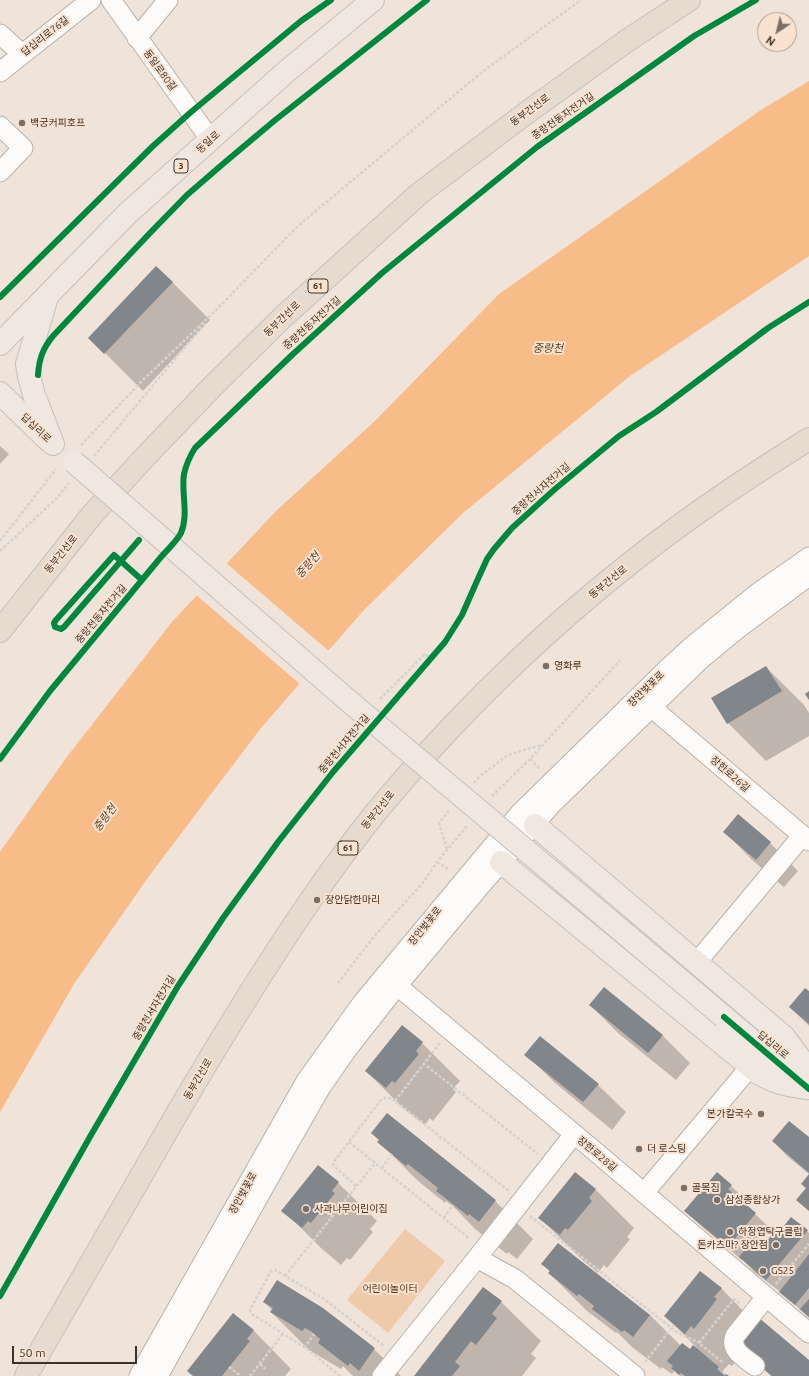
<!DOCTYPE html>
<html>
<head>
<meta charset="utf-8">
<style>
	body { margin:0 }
	#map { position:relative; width:809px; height:1376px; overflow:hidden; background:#f0e3d9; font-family:Ubuntu,sans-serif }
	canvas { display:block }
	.north { position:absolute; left:757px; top:12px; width:40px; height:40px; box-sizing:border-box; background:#f9e2d0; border:1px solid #ad9c8e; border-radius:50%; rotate:215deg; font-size:11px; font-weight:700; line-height:16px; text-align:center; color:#3b322b }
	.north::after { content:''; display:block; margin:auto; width:14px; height:18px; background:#7a7068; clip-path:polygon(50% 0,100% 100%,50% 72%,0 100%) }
	.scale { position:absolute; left:12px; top:1346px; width:125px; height:18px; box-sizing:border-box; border:2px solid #3b322b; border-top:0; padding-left:5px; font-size:12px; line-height:14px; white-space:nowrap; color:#3b322b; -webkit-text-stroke:3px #f9e2d0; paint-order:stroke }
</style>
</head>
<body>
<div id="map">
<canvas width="809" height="1376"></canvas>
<div class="north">N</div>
<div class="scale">50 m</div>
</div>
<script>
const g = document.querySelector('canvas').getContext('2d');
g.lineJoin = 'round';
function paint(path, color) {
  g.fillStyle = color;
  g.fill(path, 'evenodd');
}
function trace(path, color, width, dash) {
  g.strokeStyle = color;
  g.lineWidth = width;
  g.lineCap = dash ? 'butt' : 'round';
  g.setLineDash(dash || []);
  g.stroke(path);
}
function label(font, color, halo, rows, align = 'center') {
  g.font = font + ' Ubuntu,"Noto Sans KR",sans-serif';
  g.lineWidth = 4;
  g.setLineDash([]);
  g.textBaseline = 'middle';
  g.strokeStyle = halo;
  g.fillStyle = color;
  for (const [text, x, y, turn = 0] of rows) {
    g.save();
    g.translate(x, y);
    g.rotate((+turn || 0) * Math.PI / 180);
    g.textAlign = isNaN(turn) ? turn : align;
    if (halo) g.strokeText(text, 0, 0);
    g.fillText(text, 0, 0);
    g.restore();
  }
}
paint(new Path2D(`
	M405,1229L445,1261L388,1333L347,1300Z`), '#eec9aa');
paint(new Path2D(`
	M809,81V256L630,376L463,513L363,611L261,728L149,876L74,984L0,1112V852L66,758L172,622L276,511L375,421L499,294L761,110Z`), '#f7bc88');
paint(new Path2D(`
	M225,562L330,652L301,685L195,594Z`), '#f0e3d9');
paint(new Path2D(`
	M172,282L210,320L143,391L90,338Z
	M0,446L9,454L0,464Z
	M766,667L804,705L809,713V736L766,761L728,723Z
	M725,832L770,843L798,871L784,887L752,860Z
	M809,993V1026L790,1007Z
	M590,1005L662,1035L690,1063L676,1080L618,1033Z
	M422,1043L460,1081L453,1089L456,1092L433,1121L430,1118L425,1125L404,1109L366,1071Z
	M526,1054L598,1085L626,1112L612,1130L554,1082Z
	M809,1139V1174L787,1156L773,1141Z
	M379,1142L495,1201L533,1239L517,1259L508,1252L507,1254L475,1229L456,1209L446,1201L445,1203L417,1180Z
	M717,1173L746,1200L743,1203L770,1228L755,1247L760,1251L779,1233L807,1231L809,1233V1318L782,1293L754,1272L743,1260V1261L700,1225L685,1210Z
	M575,1174L596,1190L634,1228L627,1237L630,1239L607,1268L604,1265L598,1273L578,1256L540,1218Z
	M338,1183L377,1221L370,1229L373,1232L350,1260L347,1258L341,1265L321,1248L283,1210Z
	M558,1244L650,1315L681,1346L690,1350L697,1348L665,1316L721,1288L755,1323L809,1361V1376H771L744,1352L732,1366L729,1364L722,1372L728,1376H680L675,1370L672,1374L662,1367L661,1369L632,1347L617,1332L616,1333L587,1311L549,1273L550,1272L543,1264Z
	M483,1288L501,1302L541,1341L531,1354L536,1358L522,1376H415Z
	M264,1302L374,1349L401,1376H353L343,1366L341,1369L309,1350L271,1312L272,1310Z
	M253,1330L291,1369L285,1376H193Z`), '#0003');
paint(new Path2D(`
	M156,266L173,282L104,354L88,338Z
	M766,666L782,691L727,724L711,698Z
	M809,691V700L805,694Z
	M738,814L771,842L756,860L723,832Z
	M604,987L663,1035L648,1053L589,1005Z
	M805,988L809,991V1024L789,1007Z
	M402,1025L423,1042L416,1051L419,1054L395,1083L392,1081L386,1088L365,1071Z
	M540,1036L599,1084L583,1102L524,1055Z
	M387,1113L496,1200L479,1222L469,1214L468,1216L436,1191L438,1188L408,1164L406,1166L377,1142L379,1140L371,1133Z
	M789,1121L809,1137V1173L772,1141Z
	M318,1165L339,1182L332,1191L335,1193L311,1223L308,1221L302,1228L281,1211Z
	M575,1172L596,1189L589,1198L592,1201L568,1230L565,1228L560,1235L538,1218Z
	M717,1172L732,1185L728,1189L756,1213L728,1247L684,1211Z
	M809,1174V1211L796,1200L806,1188L801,1184Z
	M791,1217L808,1230L766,1280L739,1257L751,1242L760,1250L776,1229L779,1232Z
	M558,1243L650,1315L633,1337L624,1330L622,1332L592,1309L594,1306L579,1294L577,1296L548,1273L550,1271L541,1264Z
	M809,1254V1288L795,1305L779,1292Z
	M700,1271L722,1288L714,1297L717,1299L694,1329L691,1326L685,1334L664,1316Z
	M277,1280L323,1308L375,1348L359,1371L350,1363L348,1366L318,1343L320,1339L312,1332L305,1328L302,1331L270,1312L273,1308L263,1302Z
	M483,1287L502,1301L492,1314L497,1318L476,1345L471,1341L455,1362L460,1366L452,1376H414Z
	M809,1299V1317L800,1309Z
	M233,1313L254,1330L247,1339L250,1341L222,1376H193L187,1371Z
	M758,1317L809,1360V1376H772L735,1345Z
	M682,1343L690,1349L693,1345L719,1367L717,1369L725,1376L726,1374L729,1376H685L681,1373L679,1375L671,1368L673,1366L667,1361Z`), '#81868b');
const minor = new Path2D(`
	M111,0L210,139
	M0,34L22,54
	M137,38L168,0
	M0,72L91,0
	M0,126L23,148L0,172
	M651,707L809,841
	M697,962L802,836
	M388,978L591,1148L809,1333
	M644,1193L750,1067
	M477,1258L515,1279L635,1376
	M755,1366C745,1358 729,1350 735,1336L766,1297
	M139,1376L306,1081L362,1003L520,813L666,670L691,647L759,592L809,557
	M158,1376L278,1162L321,1087L346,1051L397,986L482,884L551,805L700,660L740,627L809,576
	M382,1376L477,1258L574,1134`);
const major = new Path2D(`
	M47,297L27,364L29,376L34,395L53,444
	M0,344L128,213L287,71L373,0
	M0,393L48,440
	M501,862L758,1073C775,1083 789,1086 808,1088L799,1057L784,1037L535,825
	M724,1017L808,1088`);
const highway = new Path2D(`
	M0,631L91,516L144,458L212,387L284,316L420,193L529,111L628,40L689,0
	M26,1376C76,1290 125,1203 175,1117C220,1040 266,964 317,891C341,857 366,823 393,792C489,680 599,580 720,497C749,477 779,458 809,439`);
trace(minor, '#bab0a8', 21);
trace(major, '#c7c0bb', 24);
trace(highway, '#c7c0bb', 24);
trace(new Path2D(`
	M81,445L143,380L213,313L299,225L482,72L581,0
	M94,456L205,323
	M0,541L56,469
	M0,551L57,498L69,483
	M380,699L425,654L430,658
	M530,759L540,769
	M474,783L480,776L508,755L541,745
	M492,796L530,759L620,660
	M447,849L439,823L449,811
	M437,862L450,870
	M338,983L376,934L422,884L437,862L467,826
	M440,1043L395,1101L509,1191
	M423,1063L538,1154
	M349,1142L470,1239
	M382,1168L392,1154
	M356,1186L336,1168L333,1165L335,1160L381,1100L387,1097L395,1101
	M323,1209L332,1217
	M530,1216L674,1330C682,1336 691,1338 699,1343
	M444,1218L453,1205
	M285,1276L375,1163
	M776,1284L809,1244
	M304,1348L314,1334
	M645,1362L674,1325
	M722,1362L699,1343L734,1299L739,1303
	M260,1364L265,1369
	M229,1367L241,1376
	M250,1376L283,1334
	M340,1376L307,1349L252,1314L250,1311L251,1308L271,1271L275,1270L324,1299L384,1346`), '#d6d2cf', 2.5, [3, 2]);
trace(minor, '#fdfbf9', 19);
trace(major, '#efe7e0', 22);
trace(highway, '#e7dacf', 22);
const majorBridge = new Path2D(`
	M74,462L344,697L724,1017`);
trace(majorBridge, '#c7c0bb', 24, []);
trace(majorBridge, '#efe7e0', 22);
trace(new Path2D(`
	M0,297L153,146L191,112L301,21L331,0
	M38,375C39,359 43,348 53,336L149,234L187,195L224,163L274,121L427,0
	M139,540L64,627L61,629L55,627L54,623L56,620L114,555L142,580
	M0,759L50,691L161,557C168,549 176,542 181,533C189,514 181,493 184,474C186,465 190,456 195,448L292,355L382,273L537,147L694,36L756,0
	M724,1017L809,1089
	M0,1296L91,1135L178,986L223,918L278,842L333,772L445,642L462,615L477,581L487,559L494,549L512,528L555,489L619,436L656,412L768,328L809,302`), '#00873e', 6);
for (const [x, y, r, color] of [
	[22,123,4,"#7a7068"],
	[546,666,4,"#7a7068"],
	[317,900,4,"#7a7068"],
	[761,1114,4,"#7a7068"],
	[639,1149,4,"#7a7068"],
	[684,1188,4,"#7a7068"],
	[717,1200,4,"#7a7068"],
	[306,1209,4,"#7a7068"],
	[730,1232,4,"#7a7068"],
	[776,1245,4,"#7a7068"],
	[763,1271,4,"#7a7068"]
]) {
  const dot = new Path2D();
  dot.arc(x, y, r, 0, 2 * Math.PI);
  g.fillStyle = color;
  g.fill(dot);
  trace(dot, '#f9e2d0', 1.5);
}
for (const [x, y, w] of [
	[181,166,14],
	[318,286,20],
	[348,848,20]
]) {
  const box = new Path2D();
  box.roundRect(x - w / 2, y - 7, w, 14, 3);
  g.fillStyle = '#f9e2d0';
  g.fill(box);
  trace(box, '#3b322b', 1);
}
label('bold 9px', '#3b322b', null, [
	["3",181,166],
	["61",318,286],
	["61",348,848]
]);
label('10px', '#3b322b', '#f9e2d0', [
	["답십리로76길",45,36,-38],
	["동일로80길",160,70,54],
	["동부간선로",530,110,-36],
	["중랑천동자전거길",563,116,-35],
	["동일로",208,142,-42],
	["동부간선로",282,319,-44],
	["중랑천동자전거길",312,323,-42],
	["답십리로",36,428,43],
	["중랑천서자전거길",541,489,-41],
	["동부간선로",61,554,-51],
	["동부간선로",608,582,-39],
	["중랑천동자전거길",101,614,-50],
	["장안벚꽃로",646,689,-44],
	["중랑천서자전거길",344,744,-50],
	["장한로26길",730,774,41],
	["동부간선로",378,810,-51],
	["장안벚꽃로",425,926,-51],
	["중랑천서자전거길",154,1008,-59],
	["답십리로",773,1045,40],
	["동부간선로",198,1079,-60],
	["장한로28길",597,1154,40],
	["장안벚꽃로",243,1193,-61]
]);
label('10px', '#3b322b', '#f9e2d0', [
	["백궁커피호프",30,123],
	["영화루",554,666],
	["장안닭한마리",325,900],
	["본가칼국수",753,1114,"right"],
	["더 로스팅",647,1149],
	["골목집",692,1188],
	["삼성종합상가",725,1200],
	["사과나무어린이집",314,1209],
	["하정엽탁구클럽",738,1232],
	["돈카츠마? 장안점",768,1245,"right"],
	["GS25",771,1271]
], 'left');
label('10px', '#58381b', '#f9e2d0', [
	["어린이놀이터",390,1289]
]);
label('italic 11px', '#5c3c1e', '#f9e2d0', [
	["중랑천",548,348],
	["중랑천",308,565,-48],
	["중랑천",105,818,-53]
]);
</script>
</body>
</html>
